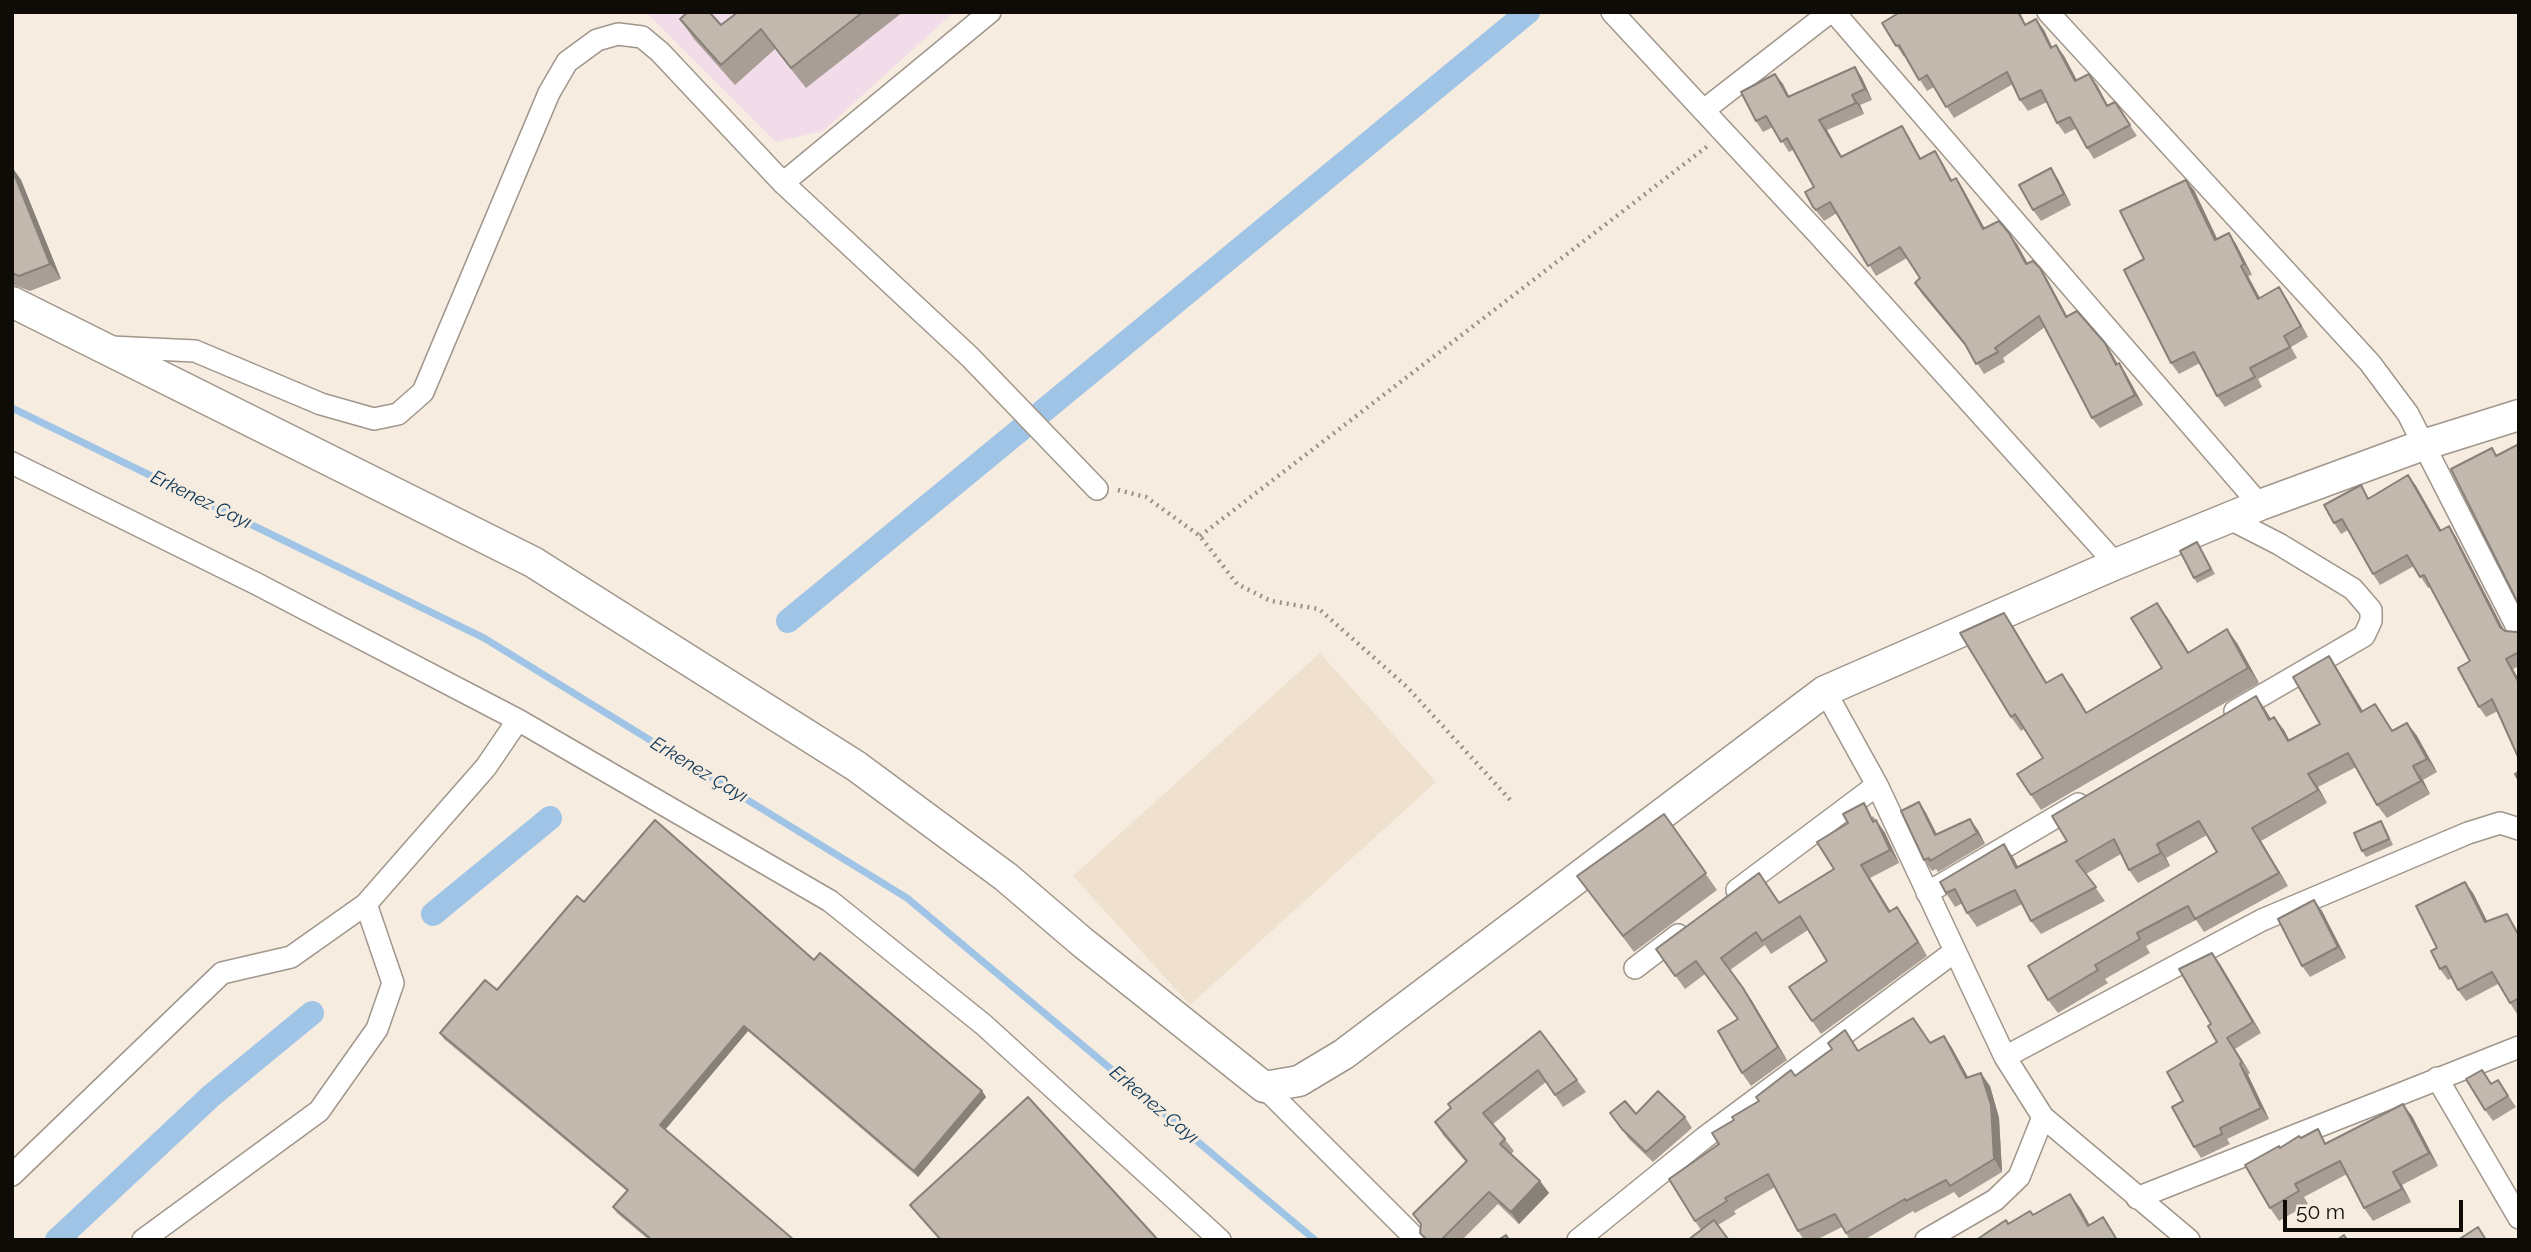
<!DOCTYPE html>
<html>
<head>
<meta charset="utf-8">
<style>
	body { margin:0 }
	#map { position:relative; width:2531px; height:1252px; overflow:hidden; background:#f6ece0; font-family:Raleway,sans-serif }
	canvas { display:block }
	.frame { position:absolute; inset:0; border:14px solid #0f0c08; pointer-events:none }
	.scale { position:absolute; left:2283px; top:1200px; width:180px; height:32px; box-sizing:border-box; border:4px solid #0f0c08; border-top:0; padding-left:9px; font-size:21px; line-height:24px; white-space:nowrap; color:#0f0c08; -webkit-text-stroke:5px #f6ece0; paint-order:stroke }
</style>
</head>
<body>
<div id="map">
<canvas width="2531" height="1252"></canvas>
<div class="frame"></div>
<div class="scale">50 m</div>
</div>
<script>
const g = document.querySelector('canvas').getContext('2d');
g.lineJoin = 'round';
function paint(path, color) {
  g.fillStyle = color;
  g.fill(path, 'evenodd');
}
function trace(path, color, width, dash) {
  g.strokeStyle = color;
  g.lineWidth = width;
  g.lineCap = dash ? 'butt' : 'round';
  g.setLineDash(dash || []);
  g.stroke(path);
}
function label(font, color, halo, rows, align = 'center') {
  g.font = font + ' Raleway,sans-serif';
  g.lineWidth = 6;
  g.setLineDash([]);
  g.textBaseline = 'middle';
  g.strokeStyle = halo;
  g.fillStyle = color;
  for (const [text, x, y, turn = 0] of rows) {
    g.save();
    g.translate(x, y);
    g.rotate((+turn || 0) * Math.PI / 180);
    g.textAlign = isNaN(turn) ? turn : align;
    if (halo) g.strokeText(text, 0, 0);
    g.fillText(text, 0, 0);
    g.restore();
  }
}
paint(new Path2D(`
	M1320,653L1436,782L1190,1005L1073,876Z`), '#f0e1cf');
paint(new Path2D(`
	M646,12H954L823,131L776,142Z`), '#f2dcea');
trace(new Path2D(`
	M12,408L484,638L907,898L1315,1240`), '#a0c4e6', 7);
trace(new Path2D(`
	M788,621L1528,12
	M433,914L550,818
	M57,1240L211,1096L312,1013`), '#a0c4e6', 24);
const street = new Path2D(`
	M1612,12L1820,236L2116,564
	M1834,12L2260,505
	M2048,12L2370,363L2408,414L2519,631
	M1704,110L1830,12
	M783,183L990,12
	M111,347L195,351L321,404L374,419L398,414L423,392L549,93L567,62L597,40L618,34L642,37L660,52L783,183L970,357L1097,489
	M12,463L257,584L518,720L830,901L984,1025L1220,1240
	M2228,518L2279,544L2353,589L2371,610V621L2364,636L2235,711
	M1877,785L2005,1057L2043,1117L2189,1240
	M1737,890L1877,785L1825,691
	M1927,893L2078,804
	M1635,968L1678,935
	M2005,1057L2262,920L2468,833L2500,823L2519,829
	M2437,1078L2519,1218
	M1264,1087L1417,1240
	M12,1175L222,973L291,957L366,904L486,767L518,720
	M2137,1198L2519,1047
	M143,1240L319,1111L377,1029L393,983L366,904
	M1578,1240L1704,1138L1954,952
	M1926,1240L1995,1200L2019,1177L2043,1117`);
const secondary = new Path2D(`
	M12,302L533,562L856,766L1006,877L1082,942L1264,1087L1299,1081L1344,1054L1825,691L2116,564L2260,505L2423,445L2519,415`);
trace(street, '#a0968b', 24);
trace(secondary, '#a0968b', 33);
trace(new Path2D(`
	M1118,490L1146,497L1200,536L1237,584L1271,601L1319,609L1407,687L1513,803
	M1200,536L1709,145`), '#999189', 4.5, [2, 5]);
trace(street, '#fff', 21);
trace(secondary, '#fff', 30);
paint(new Path2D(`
	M738,12H903L806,88L775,49L735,85L694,39L680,19L721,25Z
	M2020,12L2026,25L2044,30L2052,47L2056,45L2064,56L2077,80L2097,85L2108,106L2115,102L2137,136L2094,159L2087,148L2077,128L2065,134L2057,123L2047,102L2028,111L2020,100L2013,84L1954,118L1934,87L1927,91L1905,56L1904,57L1882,23Z
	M1855,67L1862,78L1872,100L1860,105L1864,114L1827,130L1842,157L1909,137L1921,159L1942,162L1952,180L1956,178L1963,189L1985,229L2017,244L2028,264L2040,268L2047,279L2067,316L2105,343L2118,364L2119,363L2126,374L2143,405L2100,428L2092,418L2045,327L2003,358L2005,362L1984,374L1968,349L1922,294L1915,283L1920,278L1907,258L1876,276L1837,213L1824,221L1821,217L1813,207L1814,187L1793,150L1789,152L1773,127L1763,132L1756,121L1775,74L1789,97Z
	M12,167L21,180L61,279L30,291L14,285L12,283Z
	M2058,179L2071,205L2041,221L2033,210Z
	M2194,190L2217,239L2229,233L2236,244L2252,275L2248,276L2260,298H2286L2308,337L2291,347L2297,358L2258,379L2262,387L2225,407L2217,396L2200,363L2179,374L2171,363L2144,259Z
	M2408,475L2416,486L2441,530L2449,526L2456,537L2504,631L2517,632L2519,630V666L2513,669L2519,680V759L2498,711L2486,717L2479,707L2470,661L2430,587L2428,588L2414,566L2380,585L2373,574L2348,530L2341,534L2334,523L2369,498Z
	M2197,542L2215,574L2197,583L2194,578Z
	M2004,613L2014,628L2047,683L2072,688L2087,713L2162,668L2167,617L2188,652L2237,643L2259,683L2041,810L2031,795L2043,758L2024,729L2021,731L2011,717Z
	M2329,656L2338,670L2363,711L2375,704L2393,731L2407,723L2417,736L2437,772L2423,780L2430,794L2387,818L2377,805L2356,767L2318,787L2327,803L2261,841L2288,886L2204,932L2196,920L2146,946L2150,953L2105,979L2108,983L2058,1013L2048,1000L2217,852L2207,835L2166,858L2170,866L2138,883L2129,870L2121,854L2086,874L2105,901L2041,934L2031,921L2022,904L1977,927L1967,913L1963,903L1955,907L1946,893L2013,857L2018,867L2067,841L2256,696L2271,719L2284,730L2289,740L2320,724Z
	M1919,802L1926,813L1937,834L1978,830L1985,844L1938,872L1936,869L1932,871L1924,860Z
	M1664,814L1717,890L1634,952L1577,876Z
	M1873,816L1885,833L1899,863L1870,878L1890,911L1897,907L1906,920L1927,956L1821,1034L1789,987L1827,961L1808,930L1771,954L1765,945L1730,970L1752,1001L1787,1060L1751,1086L1742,1073L1738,1019L1705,974L1685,989L1656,949L1780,903L1834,869Z
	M2385,827L2393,845L2366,857L2362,851Z
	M2473,893L2487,921L2514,925L2519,933V1013L2517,1014L2498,984L2466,1001L2458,990L2452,978L2448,980L2440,969L2437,948Z
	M2314,900L2322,911L2346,958L2310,977L2302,966Z
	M584,902L814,960L982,1091L986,1097L918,1177L748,1031L665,1130L794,1240H649L617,1213L613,1207L627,1191L444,1039L440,1033L497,990Z
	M2212,953L2220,964L2261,1033L2235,1049L2250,1073L2248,1075L2269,1119L2227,1139L2230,1144L2201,1158L2194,1147L2183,1101L2217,1042Z
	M1540,1031L1586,1092L1563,1107L1546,1082L1493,1124L1514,1151L1511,1154L1540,1181L1549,1193L1519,1224L1498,1204L1462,1240H1425L1420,1233L1421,1225L1413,1214L1466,1162L1443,1135L1435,1122Z
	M1944,1036L1952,1048L1968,1077L1990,1086L1999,1118L2002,1172L1959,1198L1954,1192L1915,1213L1913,1211L1864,1240H1850L1842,1227L1816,1240H1804L1798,1231L1775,1187L1734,1211L1736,1214L1718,1225L1729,1240H1688L1701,1230L1695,1221L1719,1144L1734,1120L1759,1101L1795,1076L1859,1051L1930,1043Z
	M2498,1080L2516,1107L2493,1121L2485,1110L2492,1084Z
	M1610,1113L1636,1114L1685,1117L1692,1128L1653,1162L1629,1139Z
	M2412,1116L2438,1166L2402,1185L2411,1202L2373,1221L2364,1208L2347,1174L2304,1197L2308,1204L2279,1221L2270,1208L2280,1147L2301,1138L2327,1143Z`), '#a89e95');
paint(new Path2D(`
	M2036,19L2044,30L2058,59L2051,48Z
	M2056,45L2064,56L2083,92L2075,81Z
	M1855,67L1862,78L1872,100L1865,89Z
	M1775,74L1783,84L1795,108L1788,97Z
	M2089,74L2097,85L2114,117L2107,106Z
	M1852,95L1860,105L1864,114L1856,103Z
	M1819,120L1827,130L1848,168L1841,157Z
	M1902,126L1909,137L1927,170L1920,159Z
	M1935,151L1942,162L1958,192L1951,181Z
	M12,167L21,180L61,279L50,264Z
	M2051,168L2058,179L2071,205L2064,194Z
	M1956,178L1963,189L1991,240L1983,229Z
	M2186,180L2194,190L2223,251L2215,240Z
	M2009,233L2017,244L2034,275L2026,264Z
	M2229,233L2236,244L2252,275L2244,264Z
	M2241,266L2248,276L2266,310L2258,299Z
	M2040,268L2047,279L2073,327L2066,317Z
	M2279,287L2286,298L2308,337L2301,326Z
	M2105,343L2112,354L2124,376L2116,365Z
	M2119,363L2126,374L2143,405L2135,395Z
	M2408,475L2416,486L2448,542L2440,531Z
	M2449,526L2456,537L2508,638L2500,627Z
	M2157,603L2167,617L2198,667L2188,653Z
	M2004,613L2014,628L2056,698L2046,683Z
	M2227,629L2237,643L2259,683L2248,668Z
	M2329,656L2338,670L2371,725L2361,712Z
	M2506,659L2513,669L2519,680V683Z
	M2062,674L2072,688L2096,728L2086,713Z
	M2256,696L2265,709L2279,733L2269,720Z
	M2274,717L2284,730L2297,755L2288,741Z
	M2407,723L2417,736L2437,772L2427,759Z
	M2413,766L2423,780L2430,794L2421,781Z
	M2308,774L2318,787L2327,803L2318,790Z
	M1919,802L1926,813L1942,846L1935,835Z
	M1970,819L1978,830L1985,844L1977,833Z
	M1876,820L1885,833L1899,863L1890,850Z
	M2252,828L2261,841L2288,886L2279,873Z
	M2004,844L2013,857L2025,881L2016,868Z
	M2157,844L2166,858L2170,866L2161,853Z
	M1861,865L1870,878L1899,925L1889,912Z
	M2465,882L2473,893L2493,933L2485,922Z
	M2314,900L2322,911L2346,958L2338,947Z
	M1897,907L1906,920L1927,956L1918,942Z
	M2212,953L2220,964L2261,1033L2253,1022Z
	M1743,988L1752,1001L1787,1060L1778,1047Z
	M744,1026L748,1031L664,1131L660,1125Z
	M1944,1036L1952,1048L1975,1090L1966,1078Z
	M2227,1038L2235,1049L2250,1073L2242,1062Z
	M2240,1064L2248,1075L2269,1119L2261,1108Z
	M1981,1073L1990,1086L1999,1118L2002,1172L1994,1159Z
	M982,1091L986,1097L918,1177L914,1171Z
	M2403,1104L2412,1116L2438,1166L2429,1153Z
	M2393,1172L2402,1185L2411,1202L2402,1189Z
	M1540,1181L1549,1193L1519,1224L1511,1212Z
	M2070,1194L2081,1209L2098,1240L2088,1226Z`), '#888179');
const building = new Path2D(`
	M688,12H709L721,25L738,12H863L791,68L761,29L721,65L680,19Z
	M1900,12H2018L2025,25L2036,19L2051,48L2056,45L2075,81L2089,74L2107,106L2115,102L2130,125L2087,148L2070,117L2057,123L2041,90L2020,100L2007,72L1946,107L1927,75L1919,80L1899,45L1896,46L1882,23Z
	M1855,67L1865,89L1852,95L1856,103L1819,120L1841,157L1902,126L1920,159L1935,151L1951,181L1956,178L1983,229L1999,221L2009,233L2026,264L2033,261L2040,268L2066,317L2077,311L2105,343L2116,365L2119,363L2135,395L2092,418L2039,316L1995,348L1998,352L1976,364L1965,344L1915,283L1920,278L1900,247L1868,266L1830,202L1816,210L1813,207L1805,192L1814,187L1787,138L1781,142L1766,116L1756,121L1741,92L1775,74L1788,97Z
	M2051,168L2064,194L2033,210L2019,185Z
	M12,169L50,264L19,276L12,273Z
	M2186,180L2215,240L2229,233L2244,264L2241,266L2258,299L2279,287L2301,326L2284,336L2290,347L2250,368L2255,377L2217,396L2194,352L2171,363L2124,270L2144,259L2120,211Z
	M2519,444V605L2451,469L2492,448L2496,456Z
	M2408,475L2440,531L2449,526L2500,627L2505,631L2517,632L2519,630V652L2506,659L2519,683V759L2492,699L2479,707L2458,668L2470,661L2424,575L2420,577L2407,555L2373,574L2342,519L2334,523L2324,505L2361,485L2368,499Z
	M2197,542L2211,569L2194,578L2180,551Z
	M2157,603L2188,653L2227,629L2248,668L2031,795L2017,774L2043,758L2015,714L2011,717L1960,633L2004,613L2046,683L2062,674L2086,713L2162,668L2131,618Z
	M2329,656L2361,712L2375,704L2392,731L2407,723L2427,759L2413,766L2421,781L2377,805L2348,753L2308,774L2318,790L2252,828L2279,873L2195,919L2188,906L2137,933L2140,939L2095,965L2098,970L2048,1000L2028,966L2217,852L2199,821L2157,844L2161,853L2129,870L2114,839L2076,861L2096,887L2031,921L2015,890L1967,913L1955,889L1946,893L1940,882L2004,844L2016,868L2067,841L2052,816L2256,696L2269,720L2274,717L2288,741L2320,724L2293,677Z
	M2519,772V781L2515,774Z
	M1919,802L1935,835L1970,819L1977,833L1930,861L1929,858L1924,860L1901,811Z
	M1864,803L1873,822L1876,820L1890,850L1861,865L1889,912L1897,907L1918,942L1812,1021L1789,987L1827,961L1800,916L1762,941L1756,932L1721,958L1743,988L1778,1047L1742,1073L1718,1031L1738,1019L1696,961L1675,976L1656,949L1759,873L1779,903L1834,869L1817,842L1848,823L1843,814Z
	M1664,814L1706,873L1623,936L1577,876Z
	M655,820L814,960L820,953L982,1091L914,1171L744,1026L660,1125L794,1240H652L613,1207L628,1190L440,1033L485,980L497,990L577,896L584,902Z
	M2381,821L2389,839L2362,851L2354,833Z
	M2465,882L2485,922L2507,914L2519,936V998L2510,1003L2492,972L2458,990L2446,966L2440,969L2431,951L2437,948L2416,906Z
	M2314,900L2338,947L2302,966L2278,919Z
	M2212,953L2253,1022L2227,1038L2242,1062L2240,1064L2261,1108L2220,1128L2222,1134L2194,1147L2172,1107L2183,1101L2167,1072L2217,1042L2208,1026L2211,1024L2179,969Z
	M1913,1018L1930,1043L1944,1036L1966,1078L1981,1073L1991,1105L1994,1159L1950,1186L1946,1180L1906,1201L1905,1199L1846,1233L1835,1214L1798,1231L1768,1174L1725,1198L1727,1201L1695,1221L1669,1179L1719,1144L1712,1133L1734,1120L1732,1117L1759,1101L1756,1097L1791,1070L1795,1076L1832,1049L1828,1043L1845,1030L1858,1051Z
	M1540,1031L1577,1080L1555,1095L1538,1070L1483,1113L1505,1139L1500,1144L1540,1181L1511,1212L1489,1192L1441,1240H1427L1420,1233L1421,1224L1413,1214L1467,1161L1435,1122L1451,1108L1448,1104Z
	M2482,1070L2491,1084L2498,1080L2508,1096L2485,1110L2466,1079Z
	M1658,1091L1685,1117L1646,1152L1622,1129L1610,1113L1625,1101L1636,1114Z
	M1028,1097L1158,1240H941L910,1205Z
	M2403,1104L2429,1153L2393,1172L2402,1189L2364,1208L2340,1161L2295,1184L2299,1191L2270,1208L2245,1165L2279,1146L2280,1148L2299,1136L2301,1138L2318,1129L2325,1144Z
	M2070,1194L2088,1226L2103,1217L2117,1240H1976L2006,1220L2008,1224L2030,1211L2033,1215Z
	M1714,1220L1728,1239L1727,1240H1688Z
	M2478,1227L2486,1240H2458Z
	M1506,1235L1509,1240H1498Z
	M2344,1235L2347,1240H2337Z`);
paint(building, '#c3b8ad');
trace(building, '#888179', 2);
label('italic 19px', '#0f3758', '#f6ece0', [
	["Erkenez Çayı",201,500,26],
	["Erkenez Çayı",699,770,31],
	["Erkenez Çayı",1154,1105,40]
]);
</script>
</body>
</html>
